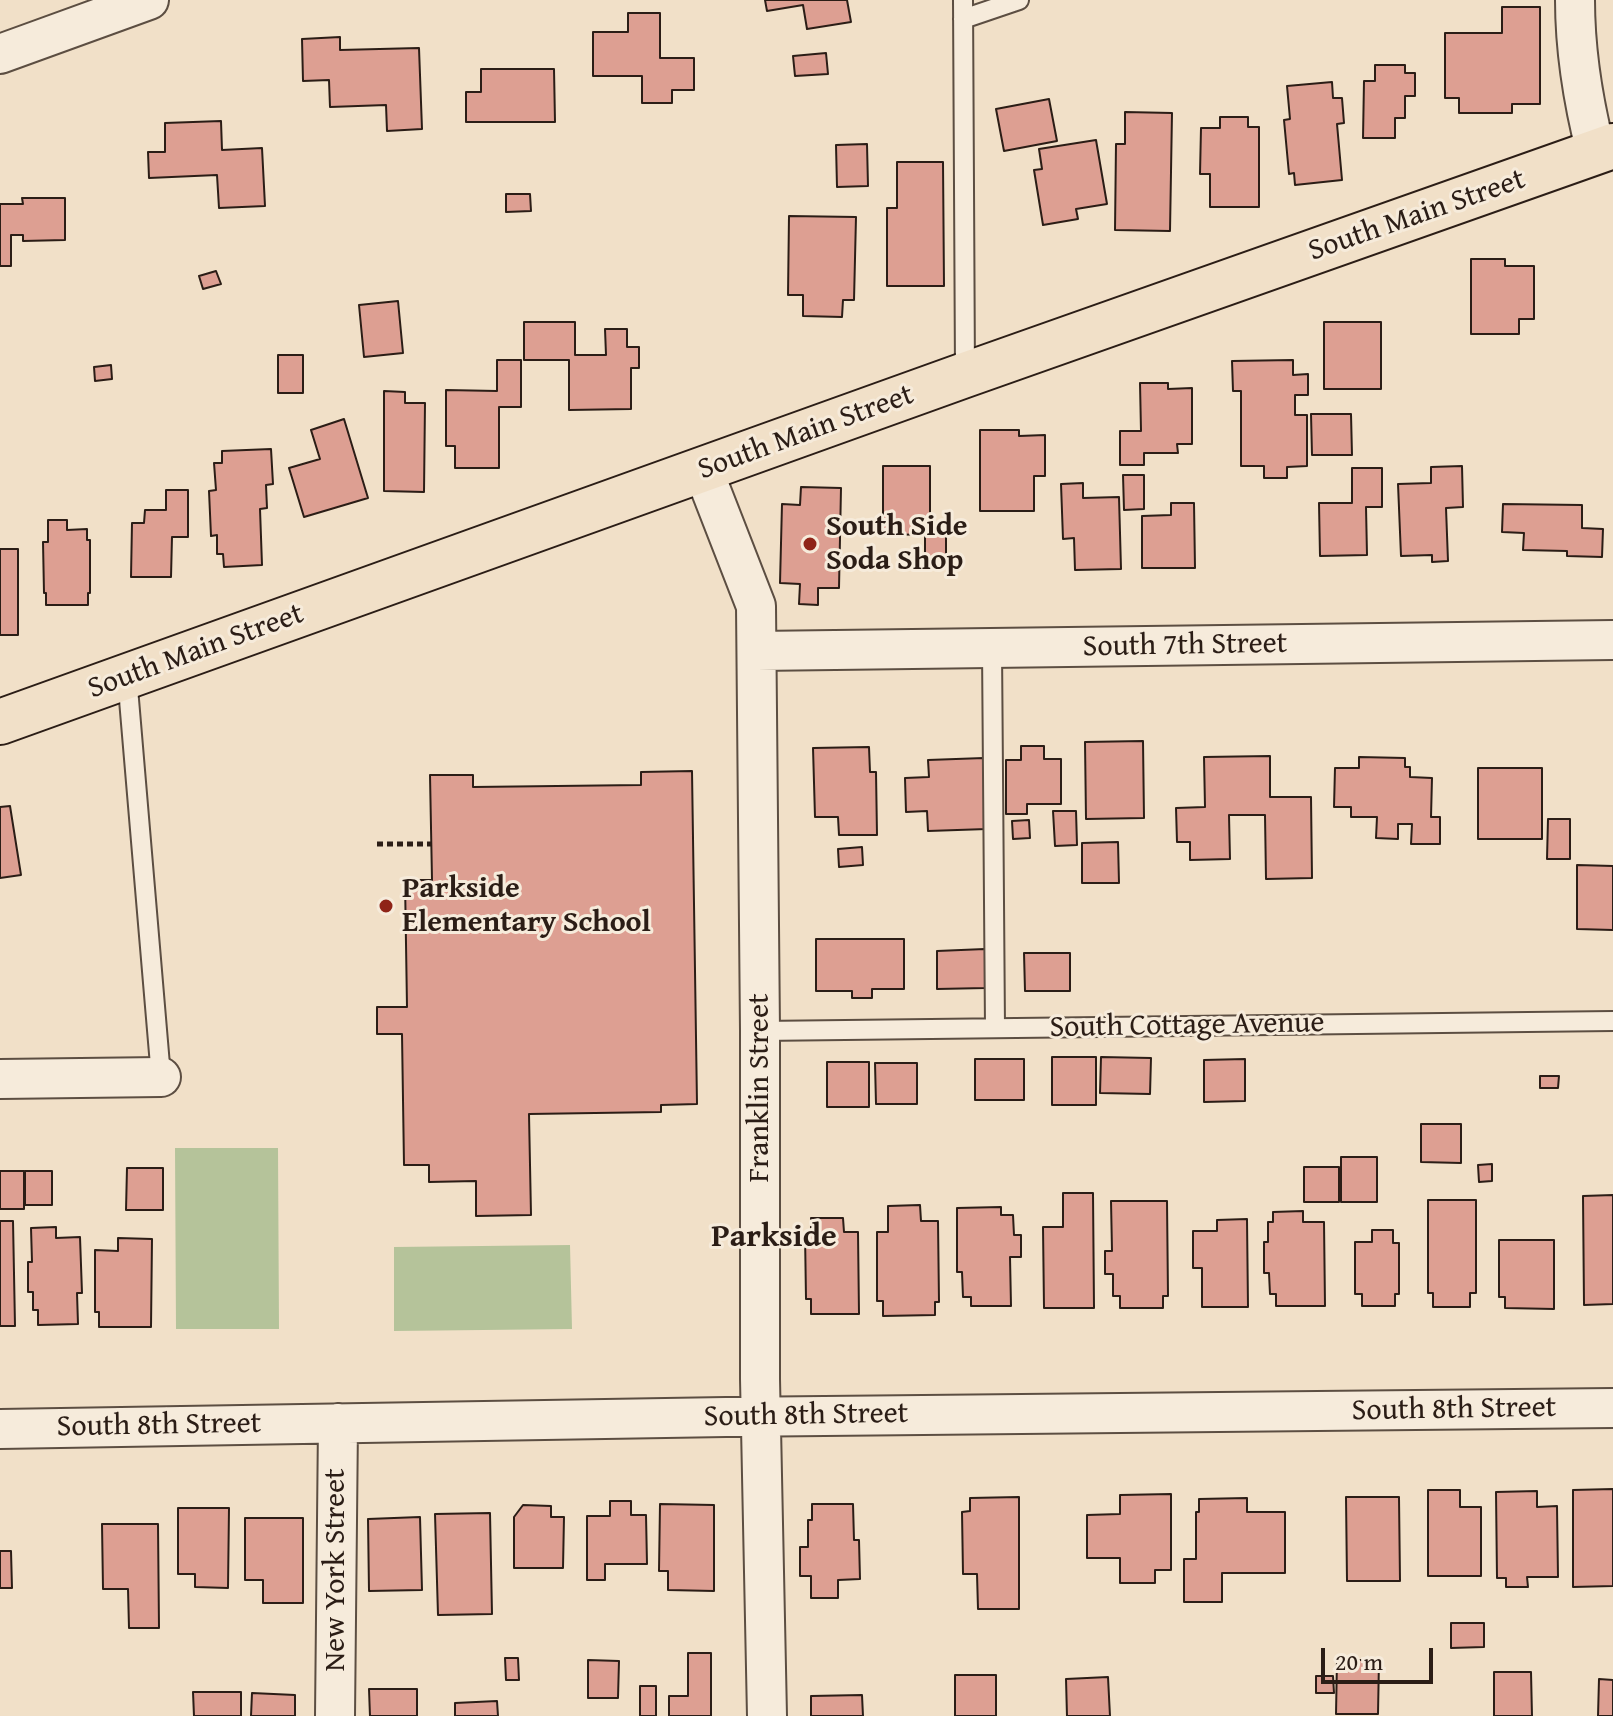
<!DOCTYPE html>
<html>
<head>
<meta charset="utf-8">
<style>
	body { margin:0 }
	#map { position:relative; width:1613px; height:1716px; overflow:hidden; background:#f1e0c8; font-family:"Gentium Book Plus",serif }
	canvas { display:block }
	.scale { position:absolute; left:1321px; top:1648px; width:112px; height:36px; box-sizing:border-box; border:4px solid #2b1d16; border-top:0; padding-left:10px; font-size:24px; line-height:28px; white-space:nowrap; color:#2b1d16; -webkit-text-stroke:6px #f6ebdb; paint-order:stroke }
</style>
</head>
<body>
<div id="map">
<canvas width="1613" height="1716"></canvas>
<div class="scale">20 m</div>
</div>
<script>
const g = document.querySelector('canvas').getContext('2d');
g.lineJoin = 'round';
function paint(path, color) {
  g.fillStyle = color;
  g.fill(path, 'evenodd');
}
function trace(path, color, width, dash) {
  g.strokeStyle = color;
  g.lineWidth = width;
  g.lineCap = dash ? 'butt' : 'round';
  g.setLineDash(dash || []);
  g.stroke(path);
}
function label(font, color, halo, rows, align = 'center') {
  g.font = font + ' "Gentium Book Plus",serif';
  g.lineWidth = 6;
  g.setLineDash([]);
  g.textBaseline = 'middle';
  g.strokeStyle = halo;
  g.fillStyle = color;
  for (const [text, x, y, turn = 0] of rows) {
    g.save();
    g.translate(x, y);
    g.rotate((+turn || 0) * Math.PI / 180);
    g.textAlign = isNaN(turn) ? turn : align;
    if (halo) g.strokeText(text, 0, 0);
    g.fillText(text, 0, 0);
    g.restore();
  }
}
paint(new Path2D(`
	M175,1148H278L279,1329H176Z
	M570,1245L572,1329L394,1331V1247Z`), '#b5c39a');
const building = new Path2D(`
	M765,0H847L851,22L807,29L803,5L767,11Z
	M1502,7H1540V104H1512V113H1459V98H1445V33H1502Z
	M628,13H660V58H694V90H672V103H642V76H593V32H628Z
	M340,37V50L419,48L422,129L387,131L386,105L330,107L329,80L303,81L302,39Z
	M826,53L828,74L795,76L793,56Z
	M1375,65H1405V73H1415V96H1405V118H1395V138H1363L1364,81H1375Z
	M481,69H554L555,122H466V92H481Z
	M1332,82L1333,98H1342L1344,123L1337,124L1342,180L1295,185L1294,173L1289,174L1284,120L1290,119L1287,86Z
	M1049,99L1057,141L1004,151L996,109Z
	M1125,112L1172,113L1170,231L1115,230L1116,144H1125Z
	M1220,117H1248V127H1259V207H1210V174H1200L1201,128H1220Z
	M221,121L222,150L262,148L265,206L219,208L217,175L149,178L148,152H165V123Z
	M1096,140L1107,204L1076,209L1078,219L1043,225L1034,170L1042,169L1039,149Z
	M867,144L868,186L837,187L836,145Z
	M897,162H943L944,286H887V208H897Z
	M506,194H530L531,211L506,212Z
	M22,198H65V240L23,241V235H11V266H0V204H23Z
	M789,216L856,217L854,300H843L842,317L803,316V295H788Z
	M1471,259H1505V266H1534V319H1519V334H1471Z
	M216,271L221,284L203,289L199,276Z
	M398,301L403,353L364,357L359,305Z
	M524,322H575V355H606L605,329H627V347H639V368H631V409L569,410V360H524Z
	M1324,322H1381V389H1324Z
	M278,355H303V393H278Z
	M497,360H521V407H499V468H455V446H446V390L497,391Z
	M1293,360V375L1308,374V395H1295V415H1307V466L1287,467V478H1264V466H1241V391H1233L1232,361Z
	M111,365L112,379L95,381L94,367Z
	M1140,383H1168V389L1192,388V444H1177L1178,453H1144V465H1120V431H1141Z
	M384,391L405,392V403H425L424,492L384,491Z
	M1311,414H1351L1352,455H1312Z
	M344,419L368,498L304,517L289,468L320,459L311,430Z
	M980,430H1019V436L1045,435V476H1034V511H980Z
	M271,449L273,484L266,485L267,508L260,509L262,565L224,567L223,554H217V535L211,536L209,491L216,490L214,463H222V451Z
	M883,466H930V523H946V567H925V535L883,534Z
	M1462,466L1463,507L1446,508L1448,561L1432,562V555L1401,556L1398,484L1431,483V467Z
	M1352,468H1382V507H1366L1367,555L1320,556L1319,503H1352Z
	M1123,475H1144V509L1124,510Z
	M1083,483V498L1119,497L1121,569L1075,570L1074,538L1063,539L1061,484Z
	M801,487L841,488L839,588H818V605L799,604L800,584L780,583L782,504L800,505Z
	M166,490H188V537H172L171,577H131L132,523H144L145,510H166Z
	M1171,503H1194L1195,568H1142V516L1171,515Z
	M1503,504L1582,505V528L1603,529L1602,557L1567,556V551L1523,550L1524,533L1502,532Z
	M48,520H67V530L87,529V540H90V593H88V605H46V593H44L43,542H48Z
	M0,549H18V635H0Z
	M1143,741L1144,818L1086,819L1085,742Z
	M1021,746H1044V759H1061V804H1027V814H1006V760H1021Z
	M869,747L870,772H876L877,835H839L838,817H815L813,748Z
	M1270,756V797H1311L1312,878L1266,879L1265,815H1229L1230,859L1190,860V842H1177L1176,808L1205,807L1204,757Z
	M1359,757L1405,758V767H1410V777L1432,778L1431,817H1440V844H1411L1412,824H1398V839L1376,838L1377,817H1351V807H1334L1335,768H1359Z
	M984,758L987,829L928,831L927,811L906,812L905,778L929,777L928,760Z
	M1478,768H1542V839H1478Z
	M692,771L697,1104L661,1105V1112L529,1114L531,1215L476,1216V1181L429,1182V1165H404L402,1034H377V1007H407L405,880H432L430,775H473V787L641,785V772Z
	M10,806L21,875L0,878V807Z
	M1053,811H1076L1077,845L1055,846Z
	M1548,819H1570V859H1547Z
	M1029,820L1030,838L1013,839L1012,821Z
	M1118,842L1119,883H1082V843Z
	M862,847L863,865L839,867L838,849Z
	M1577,865L1613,866V930L1577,929Z
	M816,939H904V989H872V998H852V991H816Z
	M985,949L986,988L937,989V951Z
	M1024,953H1070V991H1025Z
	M1052,1057H1096V1105H1052Z
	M1101,1057L1151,1058L1150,1094L1100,1093Z
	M975,1059H1024V1100H975Z
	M1245,1059V1101L1204,1102V1060Z
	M827,1062H869V1107H827Z
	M875,1063H917V1104H876Z
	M1540,1076H1559L1558,1088H1540Z
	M1421,1124H1461V1163L1421,1162Z
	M1341,1157H1377V1202H1341Z
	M1492,1164V1181L1479,1182L1478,1165Z
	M1304,1167H1339V1202H1304Z
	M127,1168H163V1210H126Z
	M0,1171H24V1209H0Z
	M25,1171H52V1205H25Z
	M1063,1193H1093L1094,1308H1044L1043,1227H1063Z
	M1613,1195V1304L1584,1305L1583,1196Z
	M1428,1200H1476V1293H1470V1307H1433V1293H1428Z
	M1111,1201H1167L1168,1296H1163V1308H1120V1296H1113V1274H1105V1251H1112Z
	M920,1205L921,1221H938L939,1302H935V1315L883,1316V1301H877V1232H888V1206Z
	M1001,1207V1215H1013L1014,1235H1021V1257H1010L1011,1306H971V1297H963L962,1272H957V1208Z
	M1303,1211V1222H1324L1325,1306H1276V1294H1270L1269,1273H1264V1242H1268V1222H1273V1212Z
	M811,1218H843L844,1232H858L859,1314H811V1299H806L805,1233H811Z
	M1247,1219L1248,1307H1202V1268H1193V1231H1217V1220Z
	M0,1221H13L15,1326H0Z
	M56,1227V1238L80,1237L82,1293H77L78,1324L38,1325V1310H33V1292H28V1262H32L31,1228Z
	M1372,1230H1393V1243H1399V1294H1395V1306H1362V1294H1355V1242H1372Z
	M118,1238L152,1239L151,1327H99V1312H95V1250L118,1251Z
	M1499,1240H1554V1309L1505,1308V1297H1499Z
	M1613,1489V1586L1573,1587V1490Z
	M1428,1490H1460V1507H1481V1576H1428Z
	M1537,1491V1507L1557,1506L1558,1577H1527L1528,1587H1506V1578H1497L1496,1492Z
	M1171,1494V1570H1155V1583H1120V1558H1087V1515L1120,1514V1495Z
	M1019,1497V1609H978L977,1574H963L962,1512L970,1511V1498Z
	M1346,1497H1399L1400,1581H1347Z
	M1247,1498V1512H1285V1573H1222V1602H1184V1559H1196V1512H1199V1499Z
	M610,1501H631V1515H646L647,1564H605V1580H587V1516H610Z
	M660,1504L714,1505V1591L668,1590V1571H659Z
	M812,1504H853L854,1540H859L860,1579L838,1580V1598H811V1576H800V1547H808V1520H812Z
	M523,1505L551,1506V1517H564L563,1568H514V1517Z
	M178,1508H229L228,1588L195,1587V1574H178Z
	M490,1513L492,1614L438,1615L435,1514Z
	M420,1517L422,1590L369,1591L368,1519Z
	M245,1518H303V1603H263V1580H245Z
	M102,1524H158L159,1628H129L128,1589H103Z
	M0,1551H11L12,1588H0Z
	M1451,1623H1484V1647L1451,1648Z
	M688,1653H711V1716H669V1696H688Z
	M505,1658H518L519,1680H506Z
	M588,1660L619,1661L618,1698H588Z
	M1337,1660H1379L1378,1714H1336Z
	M1494,1672H1531L1532,1716H1494Z
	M955,1675H996V1716H955Z
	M1316,1676H1333L1334,1693H1316Z
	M1108,1677L1110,1716H1067L1066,1679Z
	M1599,1679L1613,1680V1716H1598Z
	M640,1686H656V1716H640Z
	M369,1689H417V1716H370Z
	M193,1692H241V1716H194Z
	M252,1693L295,1695V1716H251Z
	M862,1695L863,1716H811V1696Z
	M497,1701L498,1716H455V1703Z`);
paint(building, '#dd9f92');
trace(building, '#2b1d16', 2);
const service = new Path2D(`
	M963,0L965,373
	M963,19L1019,0
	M992,648L995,1028
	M127,676L161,1077
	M760,1031L1613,1021`);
const minor = new Path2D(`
	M1575,0C1575,53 1583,101 1596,152
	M0,54L149,0
	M703,470L756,606L760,1031V1379L767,1716
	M757,651L1613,640
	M0,1079L161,1077
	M0,1429L726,1417L1613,1408
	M335,1716L338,1423`);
const primary = new Path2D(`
	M0,722L965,375L1613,146`);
trace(service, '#5c4e42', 22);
trace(minor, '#5c4e42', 42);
trace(primary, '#2b1d16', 48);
trace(new Path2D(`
	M377,844H431`), '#2b1d16', 5, [6, 4]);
trace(service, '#f6ebdb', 18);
trace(minor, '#f6ebdb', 38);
trace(primary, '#f1e0c8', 44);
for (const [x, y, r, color] of [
	[810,544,8,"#8f2418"],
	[386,906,8,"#8f2418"]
]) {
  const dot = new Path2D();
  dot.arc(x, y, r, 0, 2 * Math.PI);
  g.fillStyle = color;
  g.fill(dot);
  trace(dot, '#f6ebdb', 3);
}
label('30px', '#2b1d16', '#f6ebdb', [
	["South Main Street",1417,216,-19],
	["South Main Street",806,433,-20],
	["South 7th Street",1185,646,-1],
	["South Main Street",196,652,-20],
	["South Cottage Avenue",1187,1026,-1],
	["Franklin Street",760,1088,-90],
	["South 8th Street",1454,1410,-1],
	["South 8th Street",806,1416,-1],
	["South 8th Street",159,1426,-1],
	["New York Street",336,1570,-90]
]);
label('bold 30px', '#2b1d16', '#f6ebdb', [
	["South Side",826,527],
	["Soda Shop",826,561],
	["Parkside",402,889],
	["Elementary School",402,923]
], 'left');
label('bold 32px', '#2b1d16', '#f6ebdb', [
	["Parkside",774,1238]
]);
</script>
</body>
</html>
